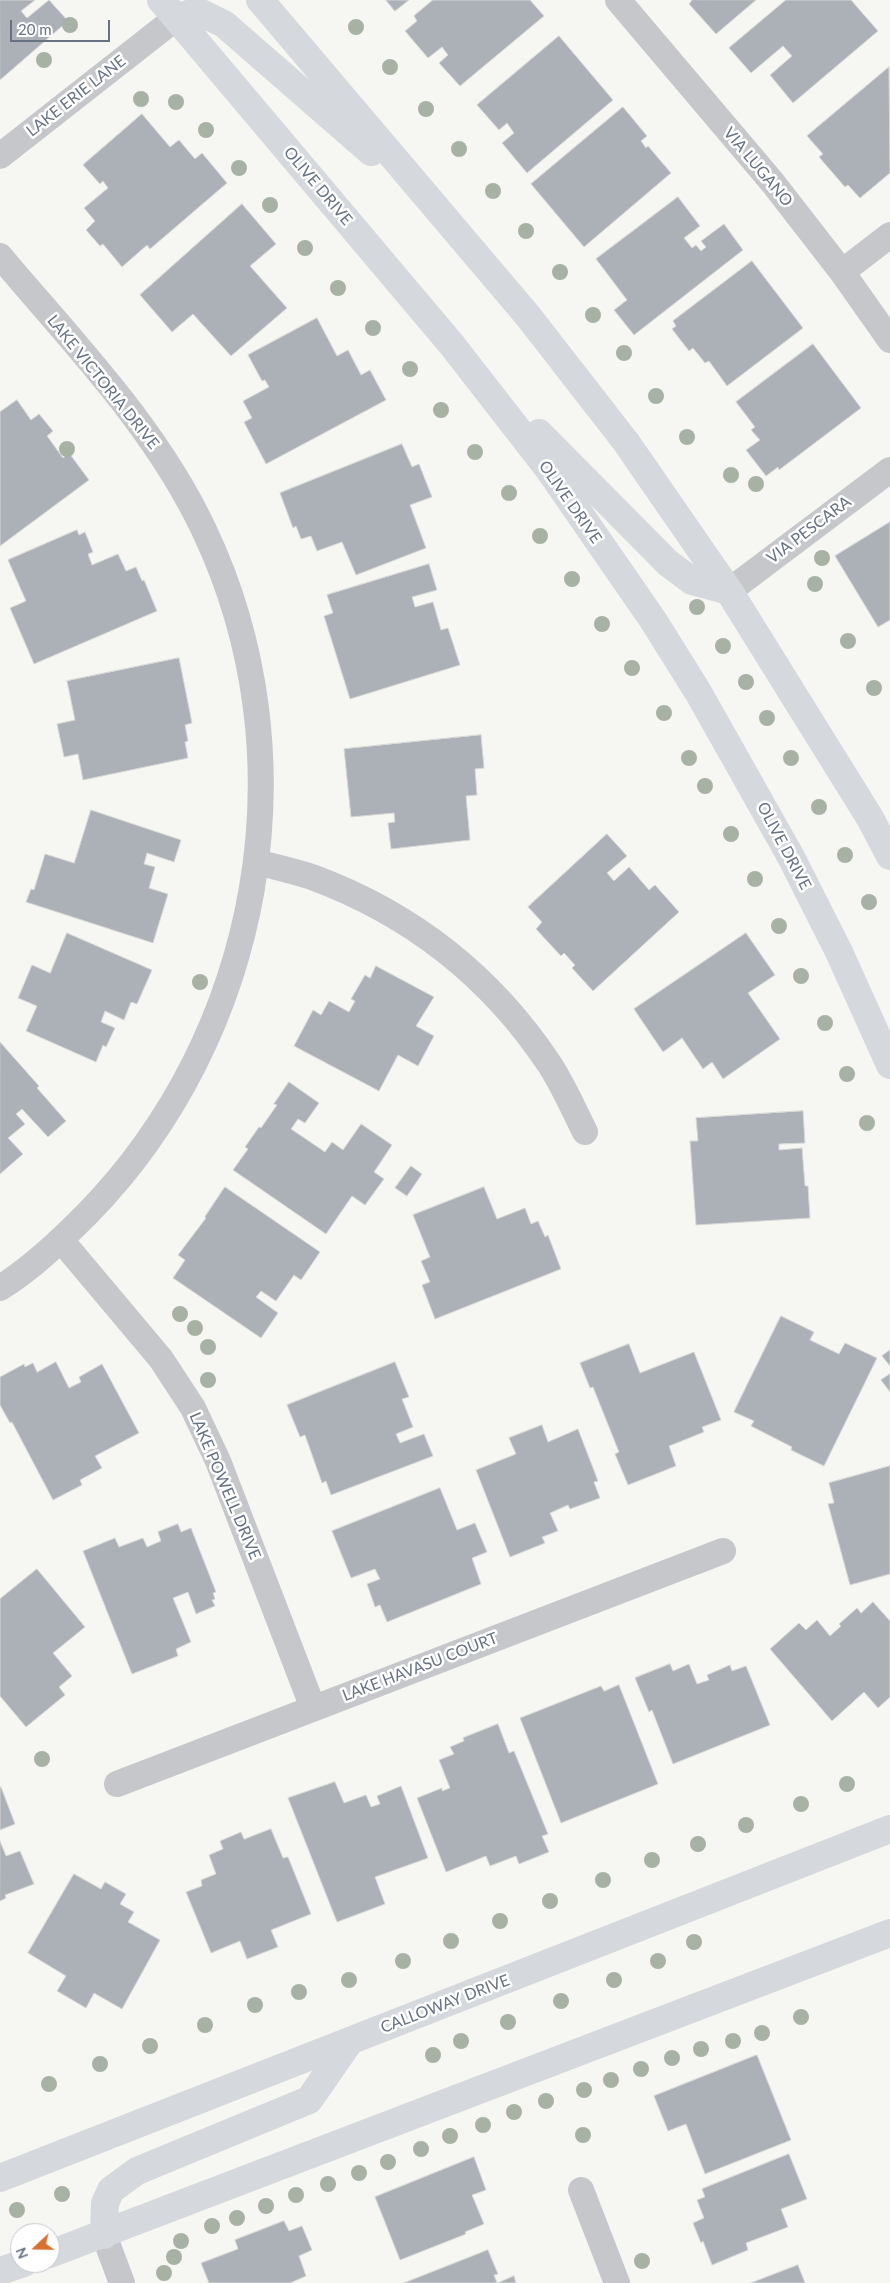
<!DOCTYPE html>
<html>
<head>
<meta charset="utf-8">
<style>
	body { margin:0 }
	#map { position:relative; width:890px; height:2283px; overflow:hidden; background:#f6f6f3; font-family:Lato,sans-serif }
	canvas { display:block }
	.north { position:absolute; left:10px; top:2223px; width:50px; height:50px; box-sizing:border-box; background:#fff; border:1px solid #c2c7cd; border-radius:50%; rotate:249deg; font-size:14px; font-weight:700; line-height:20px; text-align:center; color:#677282 }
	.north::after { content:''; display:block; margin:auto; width:18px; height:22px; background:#d96f30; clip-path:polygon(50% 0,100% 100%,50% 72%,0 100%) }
	.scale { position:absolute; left:10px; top:20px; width:100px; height:22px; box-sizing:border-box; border:2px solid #677282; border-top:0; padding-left:6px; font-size:15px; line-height:18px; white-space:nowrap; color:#677282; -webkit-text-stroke:4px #fff; paint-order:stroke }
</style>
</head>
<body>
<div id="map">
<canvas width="890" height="2283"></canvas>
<div class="north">N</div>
<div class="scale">20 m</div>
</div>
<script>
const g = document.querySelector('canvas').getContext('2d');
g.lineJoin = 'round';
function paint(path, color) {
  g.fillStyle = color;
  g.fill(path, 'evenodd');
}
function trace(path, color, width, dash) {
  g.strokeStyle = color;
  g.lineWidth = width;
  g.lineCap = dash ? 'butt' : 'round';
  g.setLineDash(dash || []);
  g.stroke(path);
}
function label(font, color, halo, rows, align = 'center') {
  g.font = font + ' Lato,sans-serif';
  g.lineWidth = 5;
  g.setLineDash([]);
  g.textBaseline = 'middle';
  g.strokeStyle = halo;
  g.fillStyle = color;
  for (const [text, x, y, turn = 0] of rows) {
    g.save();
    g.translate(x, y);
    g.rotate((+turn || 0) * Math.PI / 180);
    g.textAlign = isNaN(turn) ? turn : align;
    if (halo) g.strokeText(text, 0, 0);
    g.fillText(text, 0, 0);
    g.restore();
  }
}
const building = new Path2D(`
	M0,0H35L21,11L27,18L49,0L68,21L0,80Z
	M386,0H409L395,11Z
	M433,0H530L544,16L460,86L439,63L448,55L442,47L428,58L405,31L417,21L414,16Z
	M756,0L716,34L689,4L692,0Z
	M786,0H851L878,31L793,103L770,75L792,56L783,46L751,73L729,48Z
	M559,36L613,100L527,173L502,143L514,133L507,123L499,130L477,105Z
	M889,67L890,173L860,198L848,185L845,187L819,157L823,154L807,136Z
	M623,107L647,136L641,141L646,148L648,146L671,173L584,247L531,184Z
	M142,114L170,147L179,140L195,159L202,153L227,183L150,249L147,245L122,267L103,244L100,246L86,230L95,221L84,208L108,188L103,181L100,184L83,165Z
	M678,197L700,226L684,238L692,248L696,245L701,251L706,247L701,241L724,224L743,250L634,335L614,310L627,300L596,259Z
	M242,204L276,244L250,266L287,308L231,356L193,314L172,332L140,295Z
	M752,261L803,328L727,386L709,361L705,363L693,348L689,351L672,329L676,326L673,321Z
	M317,318L337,356L348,350L361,375L370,370L386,400L266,464L244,422L252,418L243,401L269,387L265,380L262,381L248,355Z
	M813,344L861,408L779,470L778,467L766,476L746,450L760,440L751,430L755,427L736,402Z
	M17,400L31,420L39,414L53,431L47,436L63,458L69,453L89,480L0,546V412Z
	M402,444L412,467L419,464L432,497L410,505L426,548L356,575L342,542L317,551L311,536L301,539L296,526L293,528L280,493Z
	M890,522V620L878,627L835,556Z
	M77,530L79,535L85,532L93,552L88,554L92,565L118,554L126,571L136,567L142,581L144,580L157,611L34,664L10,608L26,601L8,560Z
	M429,564L437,590L412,597L415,607L433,602L441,630L448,628L460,665L350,699L324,616L333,613L327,595Z
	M179,658L192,723L185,725L188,741L185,742L188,758L83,780L78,754L64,757L57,724L75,720L67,681Z
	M481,735L484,768L475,769L477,795L466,796L470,840L391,849L388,823L395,822L394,813L351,817L344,749Z
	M91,810L181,840L174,862L147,853L144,864L155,867L149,888L168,894L153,943L26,902L31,889L34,890L45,854L74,863Z
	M607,834L627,856L607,873L614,881L629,867L649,890L655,885L679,912L593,991L572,968L575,965L564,953L561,956L536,929L542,922L528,907Z
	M67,933L152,970L137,1004L131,1002L124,1020L105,1011L101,1022L115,1028L106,1047L103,1045L96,1062L26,1031L37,1006L18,998L32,965L50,973Z
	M746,933L775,975L748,993L780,1039L723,1079L712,1062L703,1069L682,1038L663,1052L634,1009Z
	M376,966L434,997L416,1026L434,1036L418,1066L398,1055L379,1091L294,1046L313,1010L321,1015L329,1001L349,1012L355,1001L351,999L365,975L370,978Z
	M0,1042L39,1086L37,1088L66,1121L48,1137L22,1109L16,1114L25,1124L8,1138L23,1154L0,1174Z
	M289,1082L319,1103L305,1123L298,1119L291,1129L325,1152L332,1142L343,1150L361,1124L392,1145L374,1172L384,1179L365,1205L352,1196L326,1234L233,1170L248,1149L245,1147L259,1127L261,1128L277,1105L274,1104Z
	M803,1111L805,1143L779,1144V1150L802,1148L805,1186H808L810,1218L696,1225L690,1141H698L696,1118Z
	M411,1166L422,1174L407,1196L395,1188Z
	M225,1187L320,1252L301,1280L294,1275L276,1301L261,1291L256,1297L278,1313L261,1338L173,1278L185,1260L178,1255L206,1218L205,1217Z
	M484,1187L497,1219L525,1208L531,1224L538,1221L545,1237L548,1235L561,1269L435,1319L422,1285L430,1282L421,1261L430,1257L413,1215Z
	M781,1316L814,1332L810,1340L839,1354L845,1343L877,1358L824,1466L791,1450L792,1447L751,1426L754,1421L734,1412Z
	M629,1344L640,1373L694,1352L721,1420L702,1427L704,1432L669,1446L676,1466L628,1485L615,1454L619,1452L593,1387L590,1388L580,1363Z
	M890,1350V1366L882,1356Z
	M56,1362L69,1388L81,1382L79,1377L102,1364L139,1433L95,1456L102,1468L80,1480L82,1485L53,1500L12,1422L10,1423L0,1405V1377L24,1364L25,1367L33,1363L37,1372Z
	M395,1362L409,1397L402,1399L413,1427L396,1434L400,1443L424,1434L433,1456L331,1495L326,1481L322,1483L305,1435L300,1437L287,1405Z
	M890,1374V1392L881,1380Z
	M542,1425L548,1442L578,1429L598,1481L594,1482L600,1498L570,1509L568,1505L550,1513L558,1531L542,1537L545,1543L510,1557L476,1470L516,1454L509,1438Z
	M890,1466V1574L850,1585L828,1504L834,1503L829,1483Z
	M440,1488L457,1530L475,1523L487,1552L472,1558L481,1584L387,1622L380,1605L375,1607L367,1584L380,1579L375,1569L351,1578L332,1531Z
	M178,1524L181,1532L191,1528L216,1592L213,1593L215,1599L212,1600L215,1606L196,1614L188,1592L173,1598L191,1642L176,1649L178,1656L132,1674L83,1551L115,1538L119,1547L143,1538L147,1547L161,1541L158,1532Z
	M37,1569L85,1627L53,1653L72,1676L59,1687L65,1695L26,1727L0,1696V1599Z
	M873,1602L890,1621V1697L878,1708L864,1692L832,1721L770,1649L799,1623L806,1630L817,1620L830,1636L841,1626L839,1624L857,1608L861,1613Z
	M670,1664L673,1671L689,1664L697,1684L709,1680L707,1675L730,1665L732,1671L746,1666L770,1725L673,1764L652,1710L649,1712L635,1678Z
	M619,1685L658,1784L561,1823L520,1718L601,1686L604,1691Z
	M498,1724L509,1753L514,1751L548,1834L542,1836L549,1852L519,1864L516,1856L490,1866L486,1856L446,1872L417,1798L442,1788V1791L450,1788L439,1760L454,1754L450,1747L464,1741L463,1738Z
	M335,1782L344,1803L366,1795L371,1807L380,1804L377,1796L401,1786L428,1858L375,1877L385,1904L337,1922L288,1798Z
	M1,1787L15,1824L0,1830V1788Z
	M271,1829L283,1858L288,1857L311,1914L271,1930L278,1947L247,1959L240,1941L211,1953L186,1892L202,1886L201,1880L216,1874L209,1855L223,1849L220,1841L241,1832L244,1839Z
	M0,1841L6,1856L20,1851L34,1884L5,1895L6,1898L0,1901Z
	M74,1874L101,1889L105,1882L126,1894L120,1904L134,1912L128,1922L160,1940L122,2009L94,1993L86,2008L57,1991L66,1976L28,1953Z
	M757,2055L791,2140L705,2174L686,2124L668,2131L654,2096Z
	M789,2154L807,2199L781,2209L788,2227L746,2243L748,2250L712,2265L703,2241L701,2243L693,2223L704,2218L697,2200L705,2197L702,2189Z
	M474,2157L486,2190L472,2195L484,2224L465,2232L466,2234L400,2260L375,2197Z
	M284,2221L289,2231L302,2226L312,2250L299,2256L306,2276L290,2283H209L201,2263L238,2249L235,2240Z
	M488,2250L498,2274L494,2275L497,2283H404Z
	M798,2265L805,2283H751Z
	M514,2276L516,2283H498Z`);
paint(building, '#abb1b7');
trace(building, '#d7d8d6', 1);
trace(new Path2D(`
	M618,0L773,183L842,272L890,340
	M0,156L176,18
	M0,256C73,343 155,426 204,530C312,757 262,1035 87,1214C60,1241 32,1268 0,1288
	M842,272L890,235
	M729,591L890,470
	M257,862C275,867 294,871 312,877C412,914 491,976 550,1065C563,1085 574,1110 585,1132
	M61,1240L161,1359L193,1408L218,1461L313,1708
	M117,1784L723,1551
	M581,2190L617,2283
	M104,2235L122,2283`), '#c5c7cb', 26);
trace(new Path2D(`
	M161,0L452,345L550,471L653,620L698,692L791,857L839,952L890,1065
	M260,0L528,316L626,442L729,591L870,818L890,856
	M176,18L197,11L224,24L371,152
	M539,433L668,563L692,581L729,591
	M0,2178L890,1829
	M104,2235L105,2203L111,2190L137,2171L309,2100L350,2041
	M50,2254L890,1933
	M0,2271L24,2263`), '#d5d8dc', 28);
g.fillStyle = '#a7b2a5';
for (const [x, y] of [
	[70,25],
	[356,27],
	[44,60],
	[390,67],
	[141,99],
	[176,102],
	[426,109],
	[206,130],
	[459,149],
	[239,168],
	[493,191],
	[270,205],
	[526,231],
	[305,248],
	[560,272],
	[338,288],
	[593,315],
	[373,328],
	[624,353],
	[410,369],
	[656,396],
	[441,410],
	[687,437],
	[67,449],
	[475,452],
	[731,475],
	[756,484],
	[509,493],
	[540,536],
	[822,558],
	[572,579],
	[815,584],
	[697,607],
	[602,624],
	[848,641],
	[723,646],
	[632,668],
	[746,682],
	[874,688],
	[664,713],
	[767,718],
	[689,758],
	[791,758],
	[705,786],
	[819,807],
	[731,834],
	[845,855],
	[755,879],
	[869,902],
	[779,926],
	[801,976],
	[200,982],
	[825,1023],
	[847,1074],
	[867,1123],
	[180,1314],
	[195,1328],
	[208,1347],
	[208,1380],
	[42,1759],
	[847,1784],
	[801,1804],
	[746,1825],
	[698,1844],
	[652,1860],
	[603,1880],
	[550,1901],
	[500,1921],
	[451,1941],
	[694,1942],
	[403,1961],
	[658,1961],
	[349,1980],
	[614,1980],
	[299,1992],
	[561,2001],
	[255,2005],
	[801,2017],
	[508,2022],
	[205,2025],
	[762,2033],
	[461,2041],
	[733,2041],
	[150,2046],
	[701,2049],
	[433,2055],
	[672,2058],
	[100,2064],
	[641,2069],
	[611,2080],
	[49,2084],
	[584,2090],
	[546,2101],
	[514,2112],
	[483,2125],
	[583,2135],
	[450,2136],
	[421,2149],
	[388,2162],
	[359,2173],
	[328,2184],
	[62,2194],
	[296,2195],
	[266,2206],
	[17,2210],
	[237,2218],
	[212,2226],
	[181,2241],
	[174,2257],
	[642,2261],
	[164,2273]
]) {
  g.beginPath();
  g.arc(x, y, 8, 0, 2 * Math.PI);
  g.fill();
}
label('16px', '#677282', '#fff', [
	["LAKE ERIE LANE",76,96,-38],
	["VIA LUGANO",758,167,50],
	["OLIVE DRIVE",318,186,50],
	["LAKE VICTORIA DRIVE",103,382,51],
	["OLIVE DRIVE",570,502,55],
	["VIA PESCARA",809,530,-37],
	["OLIVE DRIVE",784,846,62],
	["LAKE POWELL DRIVE",225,1486,67],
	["LAKE HAVASU COURT",420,1667,-21],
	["CALLOWAY DRIVE",445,2004,-21]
]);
</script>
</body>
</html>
